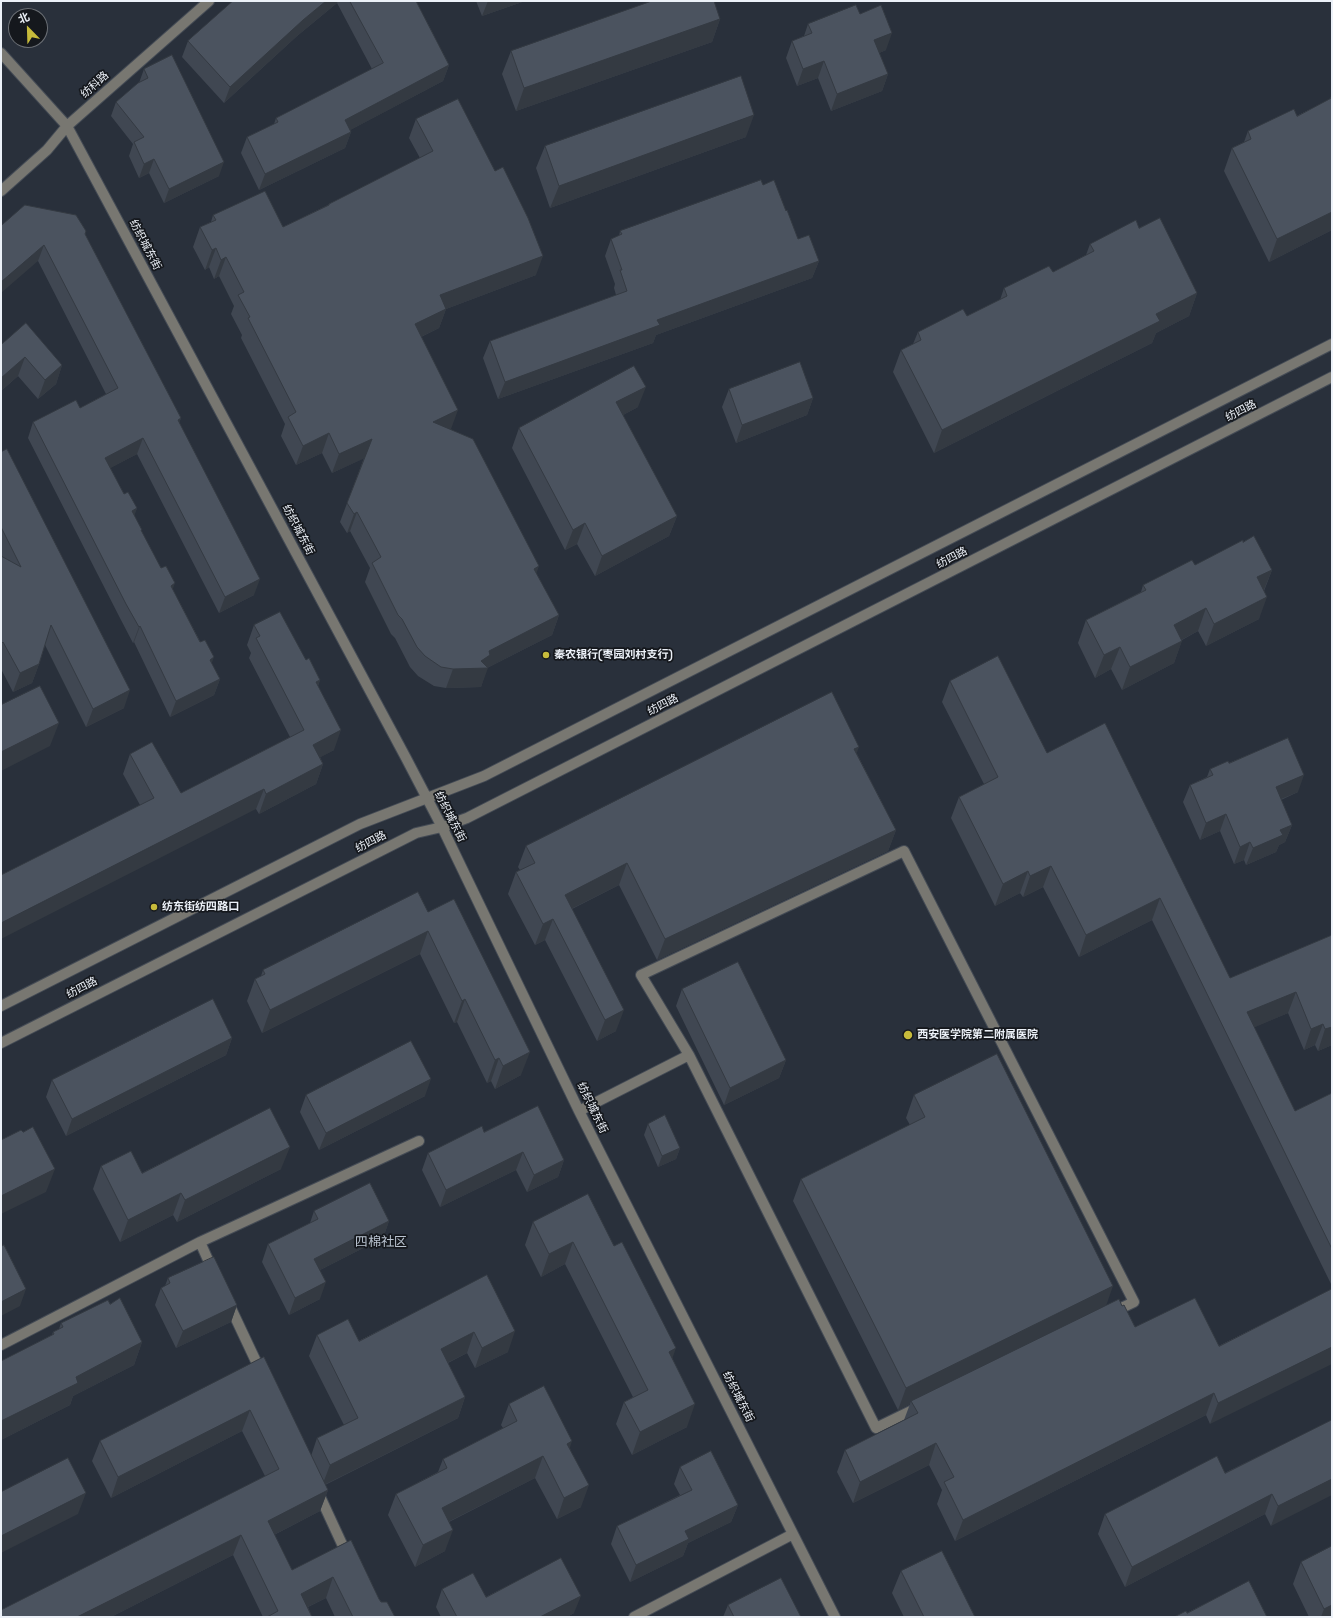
<!DOCTYPE html>
<html>
<head>
<meta charset="utf-8">
<style>
	body { margin:0 }
	#map { position:relative; width:1333px; height:1618px; overflow:hidden; background:#29303b; font-family:"Space Grotesk","Noto Sans SC",sans-serif }
	canvas { display:block }
	.frame { position:absolute; inset:0; border:2px solid #ecf1f8; pointer-events:none }
	.north { position:absolute; left:8px; top:8px; width:40px; height:40px; box-sizing:border-box; background:#15181d; border:1px solid #6b6f75; border-radius:50%; rotate:337deg; font-size:11px; font-weight:700; line-height:16px; text-align:center; color:#ecf1f8 }
	.north::after { content:''; display:block; margin:auto; width:14px; height:18px; background:#c7bb3b; clip-path:polygon(50% 0,100% 100%,50% 72%,0 100%) }
</style>
</head>
<body>
<div id="map">
<canvas width="1333" height="1618"></canvas>
<div class="frame"></div>
<div class="north">北</div>
</div>
<script>
const g = document.querySelector('canvas').getContext('2d');
g.lineJoin = 'round';
function trace(path, color, width, dash) {
  g.strokeStyle = color;
  g.lineWidth = width;
  g.lineCap = dash ? 'butt' : 'round';
  g.setLineDash(dash || []);
  g.stroke(path);
}
function paint(path, color) {
  g.fillStyle = color;
  g.fill(path, 'evenodd');
}
function label(font, color, halo, rows, align = 'center') {
  g.font = font + ' "Space Grotesk","Noto Sans SC",sans-serif';
  g.lineWidth = 3.5;
  g.setLineDash([]);
  g.textBaseline = 'middle';
  g.strokeStyle = halo;
  g.fillStyle = color;
  for (const [text, x, y, turn = 0] of rows) {
    g.save();
    g.translate(x, y);
    g.rotate((+turn || 0) * Math.PI / 180);
    g.textAlign = isNaN(turn) ? turn : align;
    if (halo) g.strokeText(text, 0, 0);
    g.fillText(text, 0, 0);
    g.restore();
  }
}
const minor = new Path2D(`
	M1,53L67,126L406,758L442,827L579,1111L835,1617
	M1,191L47,150L67,126L209,1
	M1,1006L360,824L484,776L1332,344
	M1,1043L416,833L442,827L467,818L1332,377
	M689,1055L641,975L904,851L1134,1302L1113,1312
	M579,1111L689,1055L876,1428L919,1407
	M200,1242L213,1271
	M228,1302L261,1372
	M1,1345L200,1242L419,1141
	M318,1492L348,1557
	M634,1617L793,1534`);
trace(minor, '#444b55', 12);
trace(minor, '#787771', 10);
paint(new Path2D(`
	M233,1H416L449,65L443,81L350,130L351,132L345,148L259,190L241,153L247,137L274,124L276,118L372,69L337,3L297,36L224,103L182,57L188,41Z
	M476,1H525L482,16Z
	M860,14L886,50L879,53L888,74L882,91L831,111L818,78L797,86L786,58L792,41L804,36L808,24Z
	M720,19L712,42L516,111L502,74L511,51Z
	M144,69L219,176L164,203L149,173L139,178L129,156L133,144L111,116L116,102L139,83Z
	M1332,94V230L1269,262L1224,171L1232,148L1244,142L1248,131L1297,116L1330,99Z
	M416,119L536,275L446,309L439,328L421,337L451,429H450L536,574L559,615L552,635L487,668L481,687L446,688L434,686L418,676L410,667L395,638L391,634L365,582L370,568L350,531L347,533L340,522L364,458L332,473L322,453L296,465L281,436L285,424L241,338L242,335L231,314L234,306L219,276L214,279L209,267L205,270L193,247L200,227L211,222L213,215L283,227L328,205L329,204L420,158L409,138Z
	M746,137L550,208L536,168L545,146Z
	M763,185L786,211L798,239L819,261L812,278L656,335L653,343L498,399L483,358L490,341L616,295L614,288L615,284L605,256L611,239L619,236L620,231Z
	M1,226L86,231L85,234L181,418L179,423L254,595L219,613L137,454L110,468L124,494L137,508L134,515L141,532L173,590L220,679L214,695L170,717L134,642L133,643L121,620L28,438L33,422L80,408L106,394L38,261Z
	M1139,228L1197,293L1189,316L1156,333L1152,343L934,453L893,372L901,350L913,344L918,332L967,316L1000,300L1004,288L1053,272L1086,255L1090,244Z
	M1,345L62,365L56,384L38,399L18,376L1,391Z
	M729,389L813,398L807,415L736,443L722,407Z
	M638,407L623,415L677,516L669,536L595,576L577,544L565,550L512,448L519,428Z
	M1,452L124,708L86,727L45,645L39,664L32,683L13,692L1,669Z
	M1243,542L1272,570L1264,591L1259,619L1206,646L1198,631L1182,640L1174,663L1122,690L1111,669L1095,678L1078,643L1086,620L1141,592L1143,585L1195,565Z
	M254,625L306,660L320,680L318,686L334,750L320,757L323,764L316,784L259,814L256,809L140,805L123,774L130,754L181,793L290,737L249,658L251,653L247,645Z
	M950,681L1047,753L1230,978L1332,935V1045L1318,1051L1315,1045L1304,1050L1288,1013L1254,1027L1295,1111L1332,1093V1286L1152,920L1079,957L1043,887L1023,897L1020,893L995,906L951,818L959,797L984,784L942,702Z
	M857,754L896,830L888,851L657,960L619,885L572,909L616,1031L597,1041L545,940L535,945L508,894L516,872L520,870L518,867L526,846Z
	M1229,763L1298,792L1281,800L1292,825L1285,842L1279,845L1276,852L1246,865L1244,860L1234,864L1220,831L1200,840L1183,802L1190,785L1207,777L1210,769Z
	M428,912L521,1075L495,1089L491,1081L487,1083L457,1022L454,1023L420,954L262,1033L247,1001L255,979L261,976L263,970Z
	M682,989L786,1060L779,1078L724,1105L676,1006Z
	M232,1038L226,1055L66,1136L46,1097L52,1080Z
	M306,1095L425,1096L319,1150L300,1112Z
	M914,1095L1106,1305L1122,1306L1135,1327L1219,1346L1332,1289L1210,1424L1206,1415L955,1541L937,1504L942,1490L929,1465L853,1503L837,1472L845,1450L904,1420L910,1404L898,1410L793,1201L801,1179L910,1125L906,1118Z
	M648,1124L680,1148L676,1159L658,1167L644,1135Z
	M484,1132L564,1160L558,1177L527,1192L516,1170L440,1207L422,1170L428,1153Z
	M101,1166L142,1173L281,1169L177,1222L173,1215L120,1242L93,1189Z
	M314,1211L389,1221L383,1238L320,1270V1299L289,1315L262,1262L268,1244L310,1223Z
	M533,1222L614,1246L672,1359L687,1427L632,1455L616,1424L624,1402L633,1397L565,1264L541,1277L525,1245Z
	M487,1275L508,1352L475,1368L467,1353L448,1363L465,1397L458,1418L325,1485L328,1490L320,1511L274,1535L292,1570L351,1540L379,1599L395,1617H335L326,1598L308,1607L312,1617H263L233,1555L111,1617L265,1476L242,1431L111,1498L92,1461L100,1441L264,1357L311,1456L317,1438L344,1425L309,1356L317,1335L359,1341Z
	M168,1278L237,1305L231,1322L176,1348L155,1305L161,1288L165,1286Z
	M110,1304L142,1342L134,1365L73,1396L70,1405L1,1440V1361L52,1335L53,1332L59,1329L61,1323Z
	M509,1404L570,1448L581,1507L557,1519L535,1478L449,1522L445,1551L415,1567L388,1515L396,1494L438,1472L443,1459L503,1428L501,1425Z
	M1332,1420L1271,1526L1265,1514L1125,1587L1098,1534L1105,1514L1225,1473Z
	M680,1467L738,1505L731,1522L688,1543L683,1556L630,1582L611,1544L617,1526L680,1495L674,1484Z
	M1301,1562L1332,1617H1309L1293,1584Z
	M901,1571L975,1617H904L892,1593Z
	M442,1589L574,1613L567,1617H441L436,1607Z
	M728,1605L801,1617H723Z`), '#404752');
paint(new Path2D(`
	M326,1H338L337,3L297,36L224,103L230,87L303,20Z
	M488,1H525L482,16Z
	M720,19L712,42L516,111L524,88Z
	M892,33L886,50L868,58L874,40Z
	M824,61L818,78L797,86L803,69Z
	M449,65L443,81L339,136L345,120Z
	M888,74L882,91L831,111L837,94Z
	M754,115L746,137L550,208L559,186Z
	M351,132L345,148L259,190L265,174Z
	M154,159L149,173L139,178L144,164Z
	M224,162L219,176L164,203L169,189Z
	M1332,212V230L1269,262L1277,239Z
	M44,245L38,261L1,293V282Z
	M216,248L209,267L205,270L212,250Z
	M543,256L536,275L446,309L439,328L408,343L415,324L440,295Z
	M226,257L219,276L214,279L221,260Z
	M819,261L812,278L656,335L653,343L498,399L505,382L657,320Z
	M1197,293L1189,316L1156,333L1152,343L934,453L942,430L1156,314Z
	M25,357L18,376L1,391V378Z
	M62,365L56,384L38,399L45,380Z
	M646,387L638,407L608,423L616,402Z
	M813,398L807,415L736,443L742,425Z
	M458,410L451,429L426,441L433,422Z
	M181,418L175,434L178,420Z
	M329,433L322,453L296,465L303,446Z
	M143,438L137,454L99,474L105,458Z
	M372,439L365,458L332,473L339,454Z
	M137,508L131,525L132,511Z
	M357,512L350,531L347,533L354,514Z
	M677,516L669,536L595,576L602,556Z
	M585,523L577,544L565,550L573,530Z
	M539,566L532,586L534,569Z
	M1272,570L1263,592L1257,577Z
	M260,579L254,595L219,613L225,597Z
	M175,583L169,599L171,586Z
	M1267,597L1259,619L1206,646L1214,624Z
	M1206,608L1198,631L1166,648L1174,625Z
	M559,615L552,635L487,668H488L481,687L446,688L453,669L481,661L489,651Z
	M140,626L134,642L133,643L139,627Z
	M1182,641L1174,663L1122,690L1130,667Z
	M1120,647L1111,669L1095,678L1104,655Z
	M214,657L208,673L210,660Z
	M39,664L32,683L13,692L20,673Z
	M220,679L214,695L170,717L176,701Z
	M320,680L313,700L316,682Z
	M130,690L124,708L86,727L93,709Z
	M59,723L50,746L1,771V752Z
	M341,730L334,750L306,765L313,745Z
	M859,747L851,768L854,749Z
	M323,764L316,784L259,814L266,794Z
	M1304,775L1298,792L1269,804L1276,787Z
	M264,789L256,809L1,939V923Z
	M1226,814L1220,831L1200,840L1206,823Z
	M1292,825L1285,842L1279,845L1276,852L1246,865L1253,848L1280,830Z
	M896,830L888,851L657,960L665,939Z
	M1250,842L1244,860L1234,864L1240,847Z
	M627,863L619,885L557,916L565,895Z
	M1051,866L1043,887L1023,897L1030,876Z
	M1028,871L1020,893L995,906L1003,884Z
	M1160,898L1152,920L1079,957L1086,935Z
	M553,919L545,940L535,945L543,924Z
	M428,931L420,954L262,1033L270,1010Z
	M1296,992L1288,1013L1239,1034L1247,1012Z
	M465,999L457,1022L454,1023L462,1001Z
	M624,1010L616,1031L597,1041L605,1020Z
	M1323,1024L1315,1045L1304,1050L1311,1029Z
	M1332,1027V1045L1318,1051L1325,1029Z
	M232,1038L226,1055L66,1136L72,1119Z
	M530,1052L521,1075L495,1089L503,1066Z
	M499,1058L491,1081L487,1083L495,1060Z
	M786,1060L779,1078L724,1105L730,1088Z
	M431,1079L425,1096L319,1150L326,1133Z
	M290,1147L281,1169L177,1222L185,1200Z
	M680,1148L676,1159L658,1167L662,1156Z
	M523,1152L516,1170L440,1207L446,1190Z
	M564,1160L558,1177L527,1192L534,1175Z
	M55,1169L46,1192L1,1214V1196Z
	M181,1193L173,1215L120,1242L128,1220Z
	M389,1221L383,1238L308,1276L314,1259Z
	M573,1242L565,1264L541,1277L549,1254Z
	M326,1282L320,1299L289,1315L295,1298Z
	M1113,1286L1105,1309L911,1401L910,1404L898,1410L906,1388Z
	M26,1289L20,1306L1,1316V1302Z
	M237,1305L231,1322L176,1348L183,1331Z
	M515,1331L508,1352L475,1368L482,1348Z
	M474,1332L467,1353L433,1370L441,1349Z
	M142,1342L134,1365L73,1396L70,1405L1,1440V1421L76,1377Z
	M1332,1347V1364L1210,1424L1218,1403Z
	M676,1348L668,1371L669,1352Z
	M1214,1393L1206,1415L955,1541L963,1520Z
	M465,1397L458,1418L322,1486L330,1465Z
	M695,1404L687,1427L632,1455L640,1432Z
	M250,1410L242,1431L111,1498L118,1477Z
	M572,1441L565,1463L567,1444Z
	M936,1443L929,1465L853,1503L860,1482Z
	M543,1456L535,1478L434,1529L442,1508Z
	M1332,1479V1495L1271,1526L1278,1506Z
	M589,1485L581,1507L557,1519L564,1498Z
	M328,1490L320,1511L260,1542L268,1521Z
	M86,1493L78,1514L1,1553V1536Z
	M1272,1494L1265,1514L1125,1587L1132,1567Z
	M738,1505L731,1522L688,1543L683,1556L630,1582L636,1565L685,1531Z
	M453,1530L445,1551L415,1567L423,1545Z
	M241,1535L233,1555L111,1617H77Z
	M333,1577L326,1598L293,1614L301,1594Z
	M581,1596L574,1613L567,1617H540Z
	M1332,1605V1617H1321L1324,1609Z`), '#343a42');
const building = new Path2D(`
	M233,1H326L303,20L230,87L188,41Z
	M350,1H416L449,65L345,120L351,132L265,174L247,137L278,122L276,118L383,63Z
	M652,1H714L720,19L524,88L511,51Z
	M856,5L860,14L881,5L892,33L874,40L888,74L837,94L824,61L803,69L792,41L812,33L808,24Z
	M172,55L224,162L169,189L154,159L144,164L134,142L144,137L116,102L138,83L148,78L144,69Z
	M741,76L754,115L559,186L545,146Z
	M1332,98V212L1277,239L1232,148L1251,139L1248,131L1294,109L1297,116Z
	M458,99L495,171L503,167L528,218L543,256L440,295L446,309L415,324L458,410L433,422L473,439L539,566L534,569L559,615L489,651L490,655L481,661L488,668L453,669L441,667L425,656L417,647L402,619L398,615L372,563L381,557L357,512L354,514L347,503L372,439L339,454L329,433L303,446L288,417L296,412L248,318L250,317L238,295L244,292L226,257L221,260L216,248L212,250L200,227L216,220L213,215L265,191L283,227L329,205V204L433,151L416,119Z
	M761,180L763,185L774,180L786,211L787,210L798,239L809,235L819,261L657,320L660,325L505,382L490,341L627,291L620,270H622L611,239L622,234L620,231Z
	M25,205L76,215L86,231L85,234L181,418L178,420L260,579L225,597L143,438L105,458L124,494L128,492L137,508L132,511L142,530H141L161,568L166,566L175,583L171,586L200,642L205,640L214,657L210,660L220,679L176,701L140,626L139,627L126,604L33,422L76,400L80,408L118,388L44,245L1,282V226Z
	M1160,218L1197,293L1156,314L1160,321L942,430L901,350L921,340L918,332L963,309L967,316L1007,296L1004,288L1049,266L1053,272L1094,251L1090,244L1136,220L1139,228Z
	M26,323L62,365L45,380L25,357L1,378V345Z
	M800,362L813,398L742,425L729,389Z
	M634,366L646,387L616,402L677,516L602,556L585,523L573,530L519,428Z
	M7,449L130,690L93,709L51,625L39,664L20,673L3,642L1,644V556L21,567L1,527V452Z
	M1254,536L1272,570L1257,577L1267,597L1214,624L1206,608L1174,625L1182,641L1130,667L1120,647L1104,655L1086,620L1146,590L1143,585L1192,560L1195,565L1243,540V542Z
	M280,612L306,660L309,658L320,680L316,682L341,730L313,745L323,764L266,794L264,789L1,923V875L154,798L130,754L152,742L181,793L304,730L256,638L260,636L254,625Z
	M998,656L1047,753L1105,723L1230,978L1332,935V1027L1325,1029L1323,1024L1311,1029L1296,992L1247,1012L1295,1111L1332,1093V1249L1160,898L1086,935L1051,866L1030,876L1028,871L1003,884L959,797L998,777L950,681Z
	M40,686L59,723L1,752V705Z
	M832,692L859,747L854,749L896,830L665,939L627,863L565,895L624,1010L605,1020L553,919L543,924L516,872L535,863L526,846Z
	M1288,738L1304,775L1276,787L1292,825L1280,830L1283,835L1253,848L1250,842L1240,847L1226,814L1206,823L1190,785L1213,775L1210,769L1228,761L1229,763Z
	M418,892L428,912L454,899L530,1052L503,1066L499,1058L495,1060L465,999L462,1001L428,931L270,1010L255,979L265,974L263,970Z
	M738,962L786,1060L730,1088L682,989Z
	M213,999L232,1038L72,1119L52,1080Z
	M411,1041L431,1079L326,1133L306,1095Z
	M997,1054L1113,1286L906,1388L801,1179L925,1117L914,1095Z
	M538,1106L564,1160L534,1175L523,1152L446,1190L428,1153L482,1126L484,1132Z
	M270,1108L290,1147L185,1200L181,1193L128,1220L101,1166L131,1151L142,1173Z
	M665,1115L680,1148L662,1156L648,1124Z
	M33,1127L55,1169L1,1196V1140L21,1130L23,1132Z
	M370,1183L389,1221L314,1259L326,1282L295,1298L268,1244L318,1219L314,1211Z
	M588,1194L614,1246L622,1242L676,1348L669,1352L695,1404L640,1432L624,1402L648,1390L573,1242L549,1254L533,1222Z
	M4,1245L26,1289L1,1302V1247Z
	M214,1257L237,1305L183,1331L161,1288L170,1283L168,1278Z
	M487,1275L515,1331L482,1348L474,1332L441,1349L465,1397L330,1465L317,1438L358,1418L317,1335L348,1319L359,1341Z
	M1332,1289V1347L1218,1403L1214,1393L963,1520L944,1482L954,1477L936,1443L860,1482L845,1450L918,1413L911,1401L1119,1299L1122,1306L1124,1305L1135,1327L1195,1298L1219,1346Z
	M120,1298L142,1342L76,1377L78,1383L1,1421V1361L54,1334L53,1332L63,1327L61,1323L108,1300L110,1304Z
	M264,1357L328,1490L268,1521L292,1570L351,1540L379,1599L381,1602H387L395,1617H353L333,1577L301,1594L312,1617H267L278,1611L241,1535L77,1617H1V1610L279,1469L250,1410L118,1477L100,1441Z
	M544,1386L572,1441L567,1444L589,1485L564,1498L543,1456L442,1508L453,1530L423,1545L396,1494L447,1468L443,1459L517,1421L509,1404Z
	M1332,1420V1479L1278,1506L1272,1494L1132,1567L1105,1514L1217,1456L1225,1473Z
	M711,1451L738,1505L685,1531L689,1539L636,1565L617,1526L692,1490L680,1467Z
	M68,1458L86,1493L1,1536V1492Z
	M1332,1546V1605L1324,1609L1301,1562Z
	M942,1551L975,1617H924L901,1571Z
	M561,1558L581,1596L540,1617H521V1616L520,1617H457L442,1589L473,1573L486,1597Z
	M781,1578L801,1617H734L728,1605Z
	M1249,1581L1267,1617H1174L1186,1611L1187,1613Z`);
paint(building, '#4b535f');
trace(building, '#343a42', 1);
for (const [x, y, r, color] of [
	[546,655,4,"#c7bb3b"],
	[154,907,4,"#c7bb3b"],
	[908,1035,5,"#c7bb3b"]
]) {
  const dot = new Path2D();
  dot.arc(x, y, r, 0, 2 * Math.PI);
  g.fillStyle = color;
  g.fill(dot);
  trace(dot, '#15181d', 1.5);
}
label('11px', '#ecf1f8', '#15181d', [
	["纺科路",95,85,-42],
	["纺织城东街",145,245,62],
	["纺四路",1241,411,-27],
	["纺织城东街",298,530,62],
	["纺四路",952,558,-27],
	["纺四路",663,705,-27],
	["纺织城东街",450,817,63],
	["纺四路",371,842,-27],
	["纺四路",82,988,-27],
	["纺织城东街",592,1108,64],
	["纺织城东街",738,1397,63]
]);
label('bold 11px', '#ecf1f8', '#15181d', [
	["秦农银行(枣园刘村支行)",554,655],
	["纺东街纺四路口",162,907],
	["西安医学院第二附属医院",917,1035]
], 'left');
label('13px', '#bac4d1', '#15181d', [
	["四棉社区",381,1242]
]);
</script>
</body>
</html>
